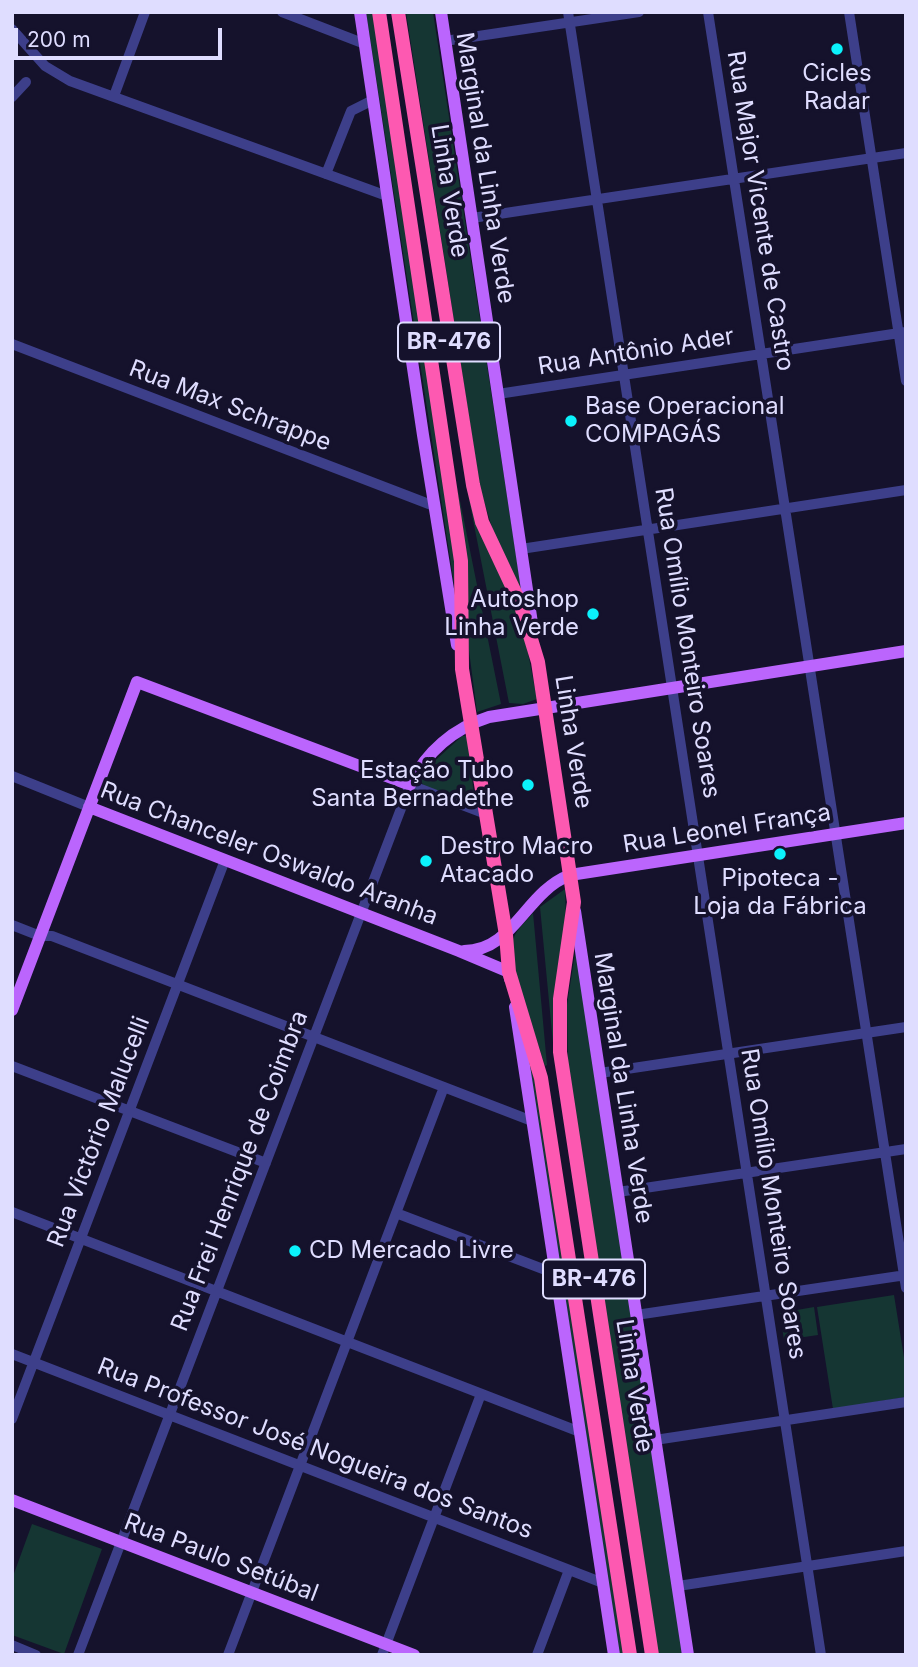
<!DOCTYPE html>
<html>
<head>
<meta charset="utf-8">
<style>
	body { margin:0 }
	#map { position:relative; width:918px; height:1667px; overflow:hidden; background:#15122c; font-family:Inter,sans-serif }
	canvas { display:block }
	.frame { position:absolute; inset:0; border:14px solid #dfddff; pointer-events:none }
	.scale { position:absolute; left:14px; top:28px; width:208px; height:32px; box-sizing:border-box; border:4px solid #dfddff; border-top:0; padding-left:9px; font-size:21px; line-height:24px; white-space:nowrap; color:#dfddff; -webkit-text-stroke:5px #15122c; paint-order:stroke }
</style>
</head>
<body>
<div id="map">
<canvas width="918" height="1667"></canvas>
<div class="frame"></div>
<div class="scale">200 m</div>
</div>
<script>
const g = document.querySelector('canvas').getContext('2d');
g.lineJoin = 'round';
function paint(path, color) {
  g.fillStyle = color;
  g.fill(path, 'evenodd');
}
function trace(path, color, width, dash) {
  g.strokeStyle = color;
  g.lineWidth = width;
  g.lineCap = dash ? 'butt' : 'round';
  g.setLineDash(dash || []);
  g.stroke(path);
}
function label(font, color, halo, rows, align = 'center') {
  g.font = font + ' Inter,sans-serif';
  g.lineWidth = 7;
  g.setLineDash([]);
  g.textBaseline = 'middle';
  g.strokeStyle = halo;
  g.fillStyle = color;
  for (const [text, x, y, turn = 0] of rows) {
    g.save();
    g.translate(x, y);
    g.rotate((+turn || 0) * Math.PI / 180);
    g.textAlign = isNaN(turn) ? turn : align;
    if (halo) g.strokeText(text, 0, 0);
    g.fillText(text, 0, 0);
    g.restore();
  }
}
paint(new Path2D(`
	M366,12H373L456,560L457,603Z
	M406,12H433L522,594L497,544L480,488Z
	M466,484L511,597L527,648L537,699L523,704L509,703Z
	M457,486L501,704L477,712L468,643L467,564Z
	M462,736H467L475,804L424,786L420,780L428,767Z
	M565,889L566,922L555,1064L540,907Z
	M533,913L547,1065L545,1066C538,1039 508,966 512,944C514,931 525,923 533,913Z
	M576,947L686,1655H657L568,1066L567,1005Z
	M524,1030L531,1053L624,1655H617Z
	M894,1295L906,1370V1397L833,1409L817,1307Z
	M814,1307L818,1335L784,1340L780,1313Z
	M32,1524L102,1549L64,1654L12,1635V1579Z`), '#153633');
trace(new Path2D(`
	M282,12L365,44
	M568,12L821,1655
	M708,12L906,1288
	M849,12L906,381
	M12,29L45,66L70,81L387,196
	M445,41L639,12
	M114,96L145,12
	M12,97L26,82
	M326,174L351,111L373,100
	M472,218L906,153
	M12,344L434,506
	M498,394L906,332
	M521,549L906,490
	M12,776L89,807
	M12,925L40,936H52L532,1121
	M12,1066L266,1163
	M600,1073L906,1027
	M618,1192L906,1149
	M12,1212L580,1432
	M396,1213L556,1274
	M636,1315L906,1275
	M12,1354L603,1583
	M12,1419L225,860
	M655,1440L906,1402
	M678,1586L906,1551
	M12,1645L36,1655
	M78,1655L410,785L486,814
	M228,1655L444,1087
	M382,1655L481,1394
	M537,1655L569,1570`), '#3d3f8a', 10);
trace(new Path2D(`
	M360,12L423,435L457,645
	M441,12L533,630
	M89,807L459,951L509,972L510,979
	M575,911L688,1655
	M464,951C514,951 525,892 570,875L906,823
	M515,1007L614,1655
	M12,1010L137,682L410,785C426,752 454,728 489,717L906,651
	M12,1500L414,1655`), '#bb65fd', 12);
trace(new Path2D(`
	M379,12L461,561L462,669L506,935L509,972L541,1078L630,1655
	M398,12L473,485L482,522L520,603L538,662L574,902L560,999V1052L652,1655`), '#fd59b1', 14);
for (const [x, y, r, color] of [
	[837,49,7,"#0bf2fc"],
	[571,421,7,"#0bf2fc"],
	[593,614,7,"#0bf2fc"],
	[528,785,7,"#0bf2fc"],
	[780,854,7,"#0bf2fc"],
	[426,861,7,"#0bf2fc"],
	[295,1251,7,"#0bf2fc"]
]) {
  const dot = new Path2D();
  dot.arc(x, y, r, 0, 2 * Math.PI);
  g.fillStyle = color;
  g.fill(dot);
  trace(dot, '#15122c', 2.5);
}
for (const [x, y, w] of [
	[449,342,102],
	[594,1279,102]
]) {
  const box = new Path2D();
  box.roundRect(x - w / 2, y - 19.5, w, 39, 5);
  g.fillStyle = '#15122c';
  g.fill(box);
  trace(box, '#dfddff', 2);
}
label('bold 23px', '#dfddff', null, [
	["BR-476",449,342],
	["BR-476",594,1279]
]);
label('24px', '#dfddff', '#15122c', [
	["Cicles",837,74,"center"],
	["Radar",837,102,"center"],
	["Base Operacional",585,407],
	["COMPAGÁS",585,435],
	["Autoshop",579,600,"right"],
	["Linha Verde",579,628,"right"],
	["Estação Tubo",514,771,"right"],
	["Santa Bernadethe",514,799,"right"],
	["Destro Macro",440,847],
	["Atacado",440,875],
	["Pipoteca -",780,879,"center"],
	["Loja da Fábrica",780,907,"center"],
	["CD Mercado Livre",309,1251]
], 'left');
label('24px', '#dfddff', '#15122c', [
	["Marginal da Linha Verde",485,168,81],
	["Linha Verde",449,191,81],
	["Rua Major Vicente de Castro",760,211,81],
	["Rua Antônio Ader",636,352,-9],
	["Rua Max Schrappe",230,406,21],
	["Rua Omílio Monteiro Soares",687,643,81],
	["Linha Verde",573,742,81],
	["Rua Leonel França",727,829,-9],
	["Rua Chanceler Oswaldo Aranha",269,854,21],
	["Marginal da Linha Verde",623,1088,81],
	["Rua Victório Malucelli",99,1132,-69],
	["Rua Frei Henrique de Coimbra",240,1171,-69],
	["Rua Omílio Monteiro Soares",773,1204,81],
	["Linha Verde",634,1386,81],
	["Rua Professor José Nogueira dos Santos",315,1449,21],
	["Rua Paulo Setúbal",221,1558,21]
]);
</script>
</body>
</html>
